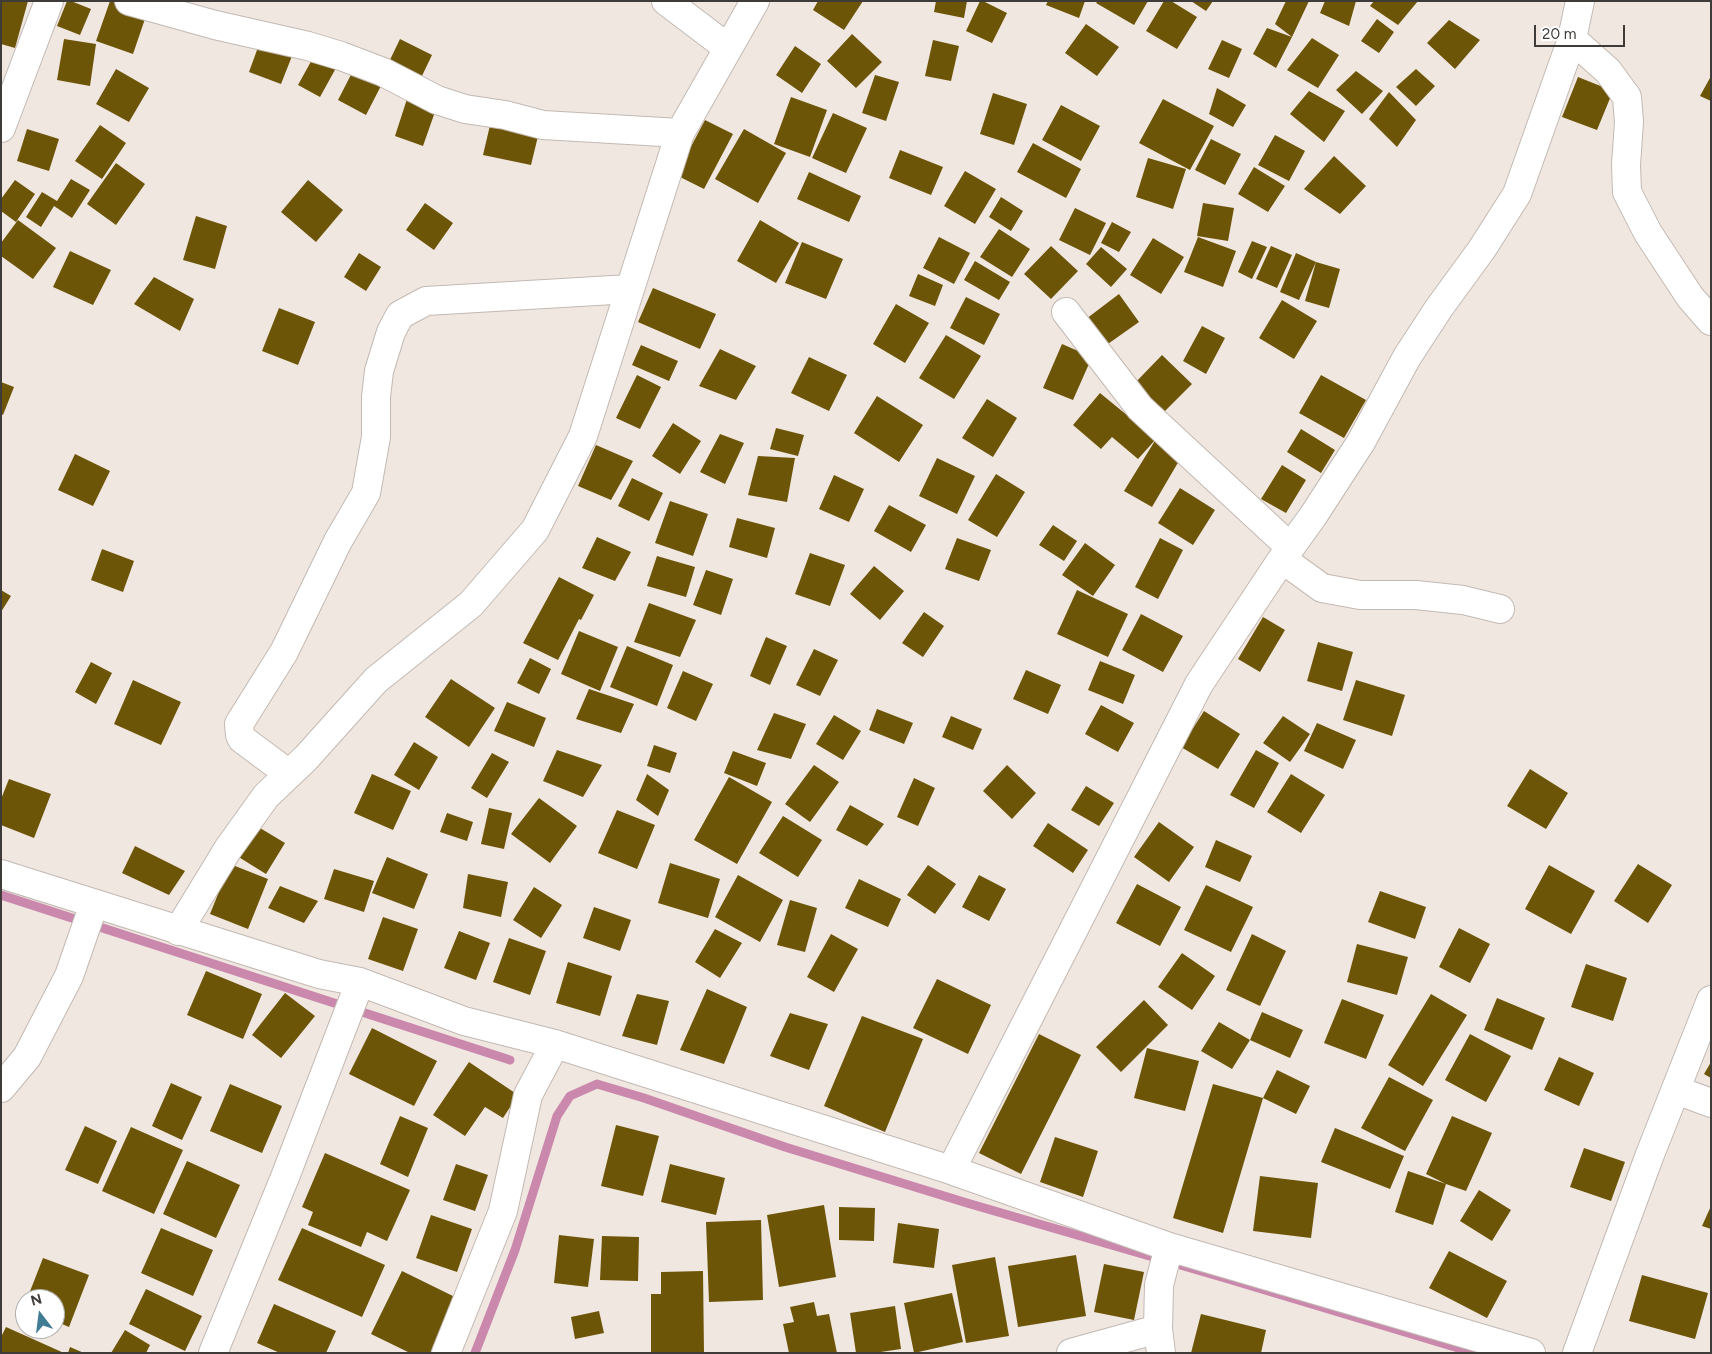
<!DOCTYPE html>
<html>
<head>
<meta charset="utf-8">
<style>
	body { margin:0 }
	#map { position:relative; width:1712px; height:1354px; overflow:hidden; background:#f1e7e1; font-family:Figtree,sans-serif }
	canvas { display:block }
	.frame { position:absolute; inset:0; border:2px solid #3e3b38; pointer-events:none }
	.north { position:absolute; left:15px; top:1289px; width:50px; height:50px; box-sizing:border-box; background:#fff; border:1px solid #b2b1af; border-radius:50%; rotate:345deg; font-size:14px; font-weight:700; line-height:20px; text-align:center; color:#3e3b38 }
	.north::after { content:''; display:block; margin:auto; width:18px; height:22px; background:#407c93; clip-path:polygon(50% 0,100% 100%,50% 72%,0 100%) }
	.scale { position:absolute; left:1534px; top:25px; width:91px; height:22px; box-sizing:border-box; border:2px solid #3e3b38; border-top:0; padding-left:6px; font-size:15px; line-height:18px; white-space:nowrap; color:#3e3b38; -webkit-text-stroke:4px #fff; paint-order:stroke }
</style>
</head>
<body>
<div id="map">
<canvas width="1712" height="1354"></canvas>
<div class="frame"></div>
<div class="north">N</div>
<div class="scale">20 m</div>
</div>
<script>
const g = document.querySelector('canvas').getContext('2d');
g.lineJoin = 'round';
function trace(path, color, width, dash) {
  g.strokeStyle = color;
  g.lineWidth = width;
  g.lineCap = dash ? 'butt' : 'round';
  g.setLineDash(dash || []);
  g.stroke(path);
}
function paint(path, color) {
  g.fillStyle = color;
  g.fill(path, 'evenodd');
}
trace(new Path2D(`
	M1,895L510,1060
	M475,1353L515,1250L557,1116L570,1096L597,1084L644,1098L785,1147L967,1203L1225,1278L1475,1353`), '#ca88ac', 9);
paint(new Path2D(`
	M1,1H28L15,48L1,44Z
	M67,1H71L91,9L80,35L57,26Z
	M110,1L147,13L133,54L96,41Z
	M818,1H863L844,30L813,10Z
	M936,1H967L964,18L934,12Z
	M980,1H983L1007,13L992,43L966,31Z
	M1048,1H1085L1079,18L1046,5Z
	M1098,1H1148L1134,25L1096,3Z
	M1164,1H1171L1197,17L1177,49L1146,31Z
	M1191,1H1213L1206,11Z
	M1286,1H1309L1292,37L1275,24Z
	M1325,1H1356L1349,26L1320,13Z
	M1374,1H1418L1398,25L1370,6Z
	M1377,19L1394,32L1379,53L1361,41Z
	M1449,20L1480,40L1455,69L1427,43Z
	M1086,24L1119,47L1097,76L1065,53Z
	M1267,28L1292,37L1276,68L1253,54Z
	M852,34L882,62L856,88L827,61Z
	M1312,38L1339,55L1318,88L1287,70Z
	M64,39L96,44L90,86L57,80Z
	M261,39L294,51L281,84L249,72Z
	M400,39L432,55L420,80L388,64Z
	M933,40L959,46L951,81L925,76Z
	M1222,40L1242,49L1229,78L1208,69Z
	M795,46L821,64L802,93L776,75Z
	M314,56L336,68L320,97L298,85Z
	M357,63L385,78L366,115L338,100Z
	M116,69L149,88L129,122L96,104Z
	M1416,69L1435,86L1416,106L1396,87Z
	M1356,71L1383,91L1362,114L1336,90Z
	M875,75L899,82L886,121L862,113Z
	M1711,76V101L1700,96Z
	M1578,77L1613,91L1597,130L1562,117Z
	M1217,88L1246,105L1233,127L1209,114Z
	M1309,91L1345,111L1324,142L1290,114Z
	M1389,92L1416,120L1397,147L1369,119Z
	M993,93L1027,104L1014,145L980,134Z
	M791,97L827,110L810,157L774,144Z
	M407,99L436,109L423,146L395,136Z
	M1163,99L1214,126L1190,170L1139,143Z
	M1061,105L1100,126L1081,161L1042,140Z
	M833,113L867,128L846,173L812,158Z
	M705,120L733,134L704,189L676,175Z
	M491,121L539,132L531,165L483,155Z
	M100,125L126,143L102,179L75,161Z
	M27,129L59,139L49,171L17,161Z
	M744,129L786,153L758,203L715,179Z
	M1275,135L1305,151L1289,181L1258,165Z
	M1211,139L1241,154L1225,185L1195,170Z
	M1033,143L1081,169L1066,198L1017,172Z
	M900,150L943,167L931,195L889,178Z
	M1334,156L1366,186L1340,214L1304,189Z
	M1148,158L1186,169L1173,209L1136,197Z
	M116,163L145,184L116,225L87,204Z
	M1254,167L1285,186L1268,212L1238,194Z
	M965,171L996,189L975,224L944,206Z
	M809,172L861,196L849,222L797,199Z
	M71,179L90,190L72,218L54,206L41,227L26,217L42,192L57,201Z
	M15,180L35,194L16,222L1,211V199Z
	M308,180L343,210L316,242L281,212Z
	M1001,197L1023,211L1011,231L989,217Z
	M425,203L453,223L434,250L406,230Z
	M1203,203L1234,208L1228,241L1197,236Z
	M1075,208L1106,223L1090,255L1059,240Z
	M196,216L227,226L215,269L183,260Z
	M18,220L56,248L33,279L1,256V243Z
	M760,220L799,243L776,283L737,261Z
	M1112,222L1131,232L1119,252L1101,243Z
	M999,229L1030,249L1012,277L980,257Z
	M939,237L970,253L954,284L923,268Z
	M1198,237L1236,251L1223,287L1184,272Z
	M1153,238L1184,257L1161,294L1130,275Z
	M1252,241L1267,247L1252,279L1238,272Z
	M802,242L843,259L826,299L785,283Z
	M1051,246L1078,271L1051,299L1024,274Z
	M1271,246L1292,255L1277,288L1256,279Z
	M1101,247L1127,269L1111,287L1086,264Z
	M70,251L111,270L93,305L53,287Z
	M359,253L381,267L366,291L344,277Z
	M1296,253L1316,262L1299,300L1280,292Z
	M975,261L1010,282L999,300L964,280Z
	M1316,262L1340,269L1329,308L1305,301Z
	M918,274L943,285L935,306L909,296Z
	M154,277L194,299L180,331L134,304Z
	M653,288L716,314L700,349L638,322Z
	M1119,294L1139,322L1105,346L1086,319Z
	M966,297L1000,314L984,345L950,328Z
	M1282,300L1317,321L1294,359L1259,338Z
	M896,304L929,323L905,363L873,344Z
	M279,308L315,322L298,365L262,351Z
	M1202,326L1225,338L1206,374L1183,361Z
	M946,335L981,356L954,399L919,378Z
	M1062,344L1092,357L1073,400L1043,388Z
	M641,345L678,361L669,381L632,365Z
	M720,349L756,366L736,400L699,386Z
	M1162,355L1192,384L1162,414L1133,385Z
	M809,357L847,375L829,411L791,393Z
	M637,375L661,387L640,429L616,418Z
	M1321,375L1366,400L1344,438L1299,413Z
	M1,382L14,387L3,415L1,414Z
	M1100,393L1156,439L1138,459L1112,437L1101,449L1073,425Z
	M877,396L923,425L899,462L854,433Z
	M987,399L1017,418L993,457L962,438Z
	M673,423L701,441L680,474L652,456Z
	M776,428L804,435L798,456L770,449Z
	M1301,429L1335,450L1321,473L1287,452Z
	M720,434L744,443L725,484L700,472Z
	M1156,439L1183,454L1152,507L1124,491Z
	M596,445L633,461L611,500L578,486Z
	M75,454L110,471L93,506L58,490Z
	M758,456L795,458L787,502L748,495Z
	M937,458L975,476L957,514L919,496Z
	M1282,465L1306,480L1286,513L1261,499Z
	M996,474L1025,492L997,537L968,520Z
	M834,475L864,489L849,522L819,509Z
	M632,478L663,493L649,521L618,506Z
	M1180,488L1215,510L1193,545L1158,523Z
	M670,501L708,514L693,556L655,543Z
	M889,505L926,525L911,552L874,531Z
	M737,518L775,528L767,558L729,547Z
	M1053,525L1077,541L1064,561L1039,545Z
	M597,537L631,552L615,581L582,568Z
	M957,538L991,550L979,581L945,569Z
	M1160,538L1183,550L1158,599L1135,587Z
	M1085,543L1115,565L1093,596L1062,575Z
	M102,549L134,561L123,592L91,580Z
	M810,553L845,565L830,606L795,594Z
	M657,556L695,567L686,597L647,586Z
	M874,566L904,591L880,620L850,594Z
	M706,570L733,579L721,615L693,605Z
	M559,577L594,595L581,620L579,619L558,660L523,643Z
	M1,590L11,596L1,612Z
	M1077,590L1128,614L1108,657L1057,634Z
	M649,603L696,620L680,657L634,642Z
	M924,612L944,626L923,657L902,643Z
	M1141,614L1183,636L1163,672L1122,650Z
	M1263,617L1285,630L1260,672L1238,659Z
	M579,631L618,647L600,691L561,674Z
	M766,637L787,646L770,685L750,676Z
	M1318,642L1353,652L1342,691L1307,681Z
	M627,646L673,665L657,706L610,687Z
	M814,649L838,660L820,696L796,685Z
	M530,658L551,669L539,694L517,683Z
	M1100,661L1135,675L1123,704L1088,690Z
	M91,662L112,673L96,704L75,692Z
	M1026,670L1061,685L1048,714L1013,699Z
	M683,671L713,684L696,721L667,708Z
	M451,679L495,708L469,747L425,717Z
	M133,680L181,702L161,745L114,724Z
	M1356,680L1405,695L1392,736L1343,720Z
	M589,689L634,704L621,733L576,719Z
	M507,702L546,718L534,747L494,731Z
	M1101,705L1134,723L1118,752L1085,734Z
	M877,709L913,723L904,744L869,730Z
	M1204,711L1240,734L1218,769L1181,747Z
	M774,713L806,724L791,759L757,750Z
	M834,715L861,731L843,760L816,744Z
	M951,716L982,729L973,750L942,737Z
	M1283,716L1310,734L1290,762L1263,743Z
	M1317,723L1356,740L1343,769L1304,751Z
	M414,742L438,757L419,790L394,775Z
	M654,745L677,753L670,773L647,766Z
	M557,750L602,765L583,797L543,781Z
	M1256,750L1279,763L1254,808L1230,795Z
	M733,751L766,763L757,786L724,773Z
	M492,753L509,762L487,798L471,788Z
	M814,765L839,782L810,822L785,804Z
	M1007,765L1036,793L1012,819L983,791Z
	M1530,769L1568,793L1546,829L1507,806Z
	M372,774L411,791L393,830L354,813Z
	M647,774L669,790L658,816L636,800Z
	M1291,774L1325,795L1301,833L1267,812Z
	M729,777L772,802L737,864L694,840Z
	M914,778L935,788L918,826L897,817Z
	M9,779L51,794L34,838L1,825V799Z
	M1086,786L1114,803L1099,826L1071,810Z
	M539,798L577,826L550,863L511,834Z
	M850,805L884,824L867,846L836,830Z
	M489,808L512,813L504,849L481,844Z
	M617,810L655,825L637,869L598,853Z
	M447,813L473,822L467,841L440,832Z
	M783,816L822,840L798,877L759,853Z
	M1159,822L1194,847L1169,882L1134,857Z
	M1048,823L1088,850L1073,873L1033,846Z
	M255,825L285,843L266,874L237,856Z
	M1216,840L1252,856L1240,882L1205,867Z
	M135,846L185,871L169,895L122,873Z
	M387,857L428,874L414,909L372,893Z
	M670,863L720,879L708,918L658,903Z
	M230,864L268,879L248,929L210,914Z
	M1638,864L1672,885L1648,923L1614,901Z
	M928,865L956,884L935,914L907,895Z
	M1549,865L1595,891L1571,934L1525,909Z
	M334,869L374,881L364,912L324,899Z
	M468,874L508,882L501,917L463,908Z
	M738,875L783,900L760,942L715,917Z
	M979,875L1006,889L989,921L962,907Z
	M859,879L901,899L888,927L845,908Z
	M1137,884L1181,907L1160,946L1116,923Z
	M1206,885L1253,907L1231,952L1184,930Z
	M280,886L318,901L304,923L268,908Z
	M534,887L562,905L541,938L513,920Z
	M1380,891L1426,907L1415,939L1368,922Z
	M790,900L817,908L805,952L777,945Z
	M594,907L631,920L620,951L583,938Z
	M383,917L418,929L403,971L368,959Z
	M1459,928L1490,944L1470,983L1439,967Z
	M715,929L742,943L720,978L695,962Z
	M459,931L490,943L476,980L444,968Z
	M831,934L858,949L834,992L807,977Z
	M1252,934L1286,951L1260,1006L1226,990Z
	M509,938L546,951L530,995L493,982Z
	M1357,944L1408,957L1397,995L1347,982Z
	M1182,953L1215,976L1192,1010L1158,987Z
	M568,962L612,976L600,1016L556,1003Z
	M1586,964L1627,978L1613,1021L1571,1007Z
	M206,971L262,994L243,1039L187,1015Z
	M937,979L991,1005L968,1054L913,1028Z
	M707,989L747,1007L724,1064L680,1050Z
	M285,993L315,1016L281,1058L252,1035Z
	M637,994L669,1001L657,1045L622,1036Z
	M1431,994L1467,1015L1423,1086L1388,1065Z
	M1497,998L1545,1018L1532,1050L1484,1030Z
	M1342,999L1384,1015L1366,1059L1324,1043Z
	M1144,1000L1168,1025L1121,1072L1096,1047Z
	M1262,1012L1303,1030L1290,1058L1250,1040Z
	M790,1013L828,1024L809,1070L770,1056Z
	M862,1016L923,1039L885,1132L824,1106Z
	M1219,1022L1250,1040L1232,1069L1201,1051Z
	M372,1028L437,1061L414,1106L349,1074Z
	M1039,1034L1081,1055L1021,1174L979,1153Z
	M1470,1034L1511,1056L1486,1102L1445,1080Z
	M1147,1048L1199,1061L1185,1111L1134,1098Z
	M1559,1057L1594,1073L1579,1106L1544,1090Z
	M469,1062L518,1095L503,1118L485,1107L465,1136L433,1115Z
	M1711,1062V1078L1704,1074Z
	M1277,1070L1310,1086L1296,1114L1263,1098Z
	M1389,1077L1433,1100L1405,1151L1361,1128Z
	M171,1083L202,1097L182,1140L152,1126Z
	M230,1084L282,1106L262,1153L210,1131Z
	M1213,1084L1263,1098L1223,1233L1173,1218Z
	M400,1116L428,1128L408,1177L380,1164Z
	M1452,1116L1492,1133L1466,1191L1446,1184L1433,1225L1395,1212L1408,1171L1446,1184L1426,1174Z
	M616,1125L659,1136L643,1196L601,1186Z
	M85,1126L117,1141L98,1184L65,1170Z
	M131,1127L183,1150L154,1214L102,1191Z
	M1335,1128L1404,1156L1390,1189L1321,1162Z
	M1055,1137L1098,1151L1083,1197L1040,1182Z
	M1584,1148L1625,1162L1611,1201L1570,1187Z
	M325,1153L410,1190L387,1241L367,1232L361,1247L308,1225L313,1212L302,1207Z
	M187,1161L240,1185L216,1238L163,1214Z
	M456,1164L488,1175L475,1211L443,1200Z
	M670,1164L725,1178L716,1215L661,1202Z
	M1260,1176L1318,1183L1311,1238L1253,1231Z
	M1479,1190L1511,1210L1492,1241L1460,1221Z
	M824,1205L836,1277L779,1287L767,1215Z
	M1711,1206V1229L1702,1226Z
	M839,1207L875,1208L874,1241L839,1240Z
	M431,1215L472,1229L457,1272L416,1258Z
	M761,1220L763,1300L709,1302L706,1222Z
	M898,1223L939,1229L934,1268L893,1263Z
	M161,1228L213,1250L193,1296L141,1273Z
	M302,1228L385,1265L362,1317L278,1280Z
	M559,1235L594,1239L588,1287L554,1283Z
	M602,1236L639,1237L638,1281L600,1280Z
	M1449,1251L1507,1281L1487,1318L1429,1288Z
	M1076,1255L1086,1316L1018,1327L1008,1266Z
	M995,1257L1009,1336L966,1343L952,1265Z
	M43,1258L89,1275L69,1327L55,1321V1299H27Z
	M1104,1264L1144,1272L1134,1320L1094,1312Z
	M402,1271L457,1298L430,1353H410L371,1334Z
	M703,1271L704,1353H651V1294H661V1272Z
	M1642,1275L1708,1293L1695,1339L1629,1321Z
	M146,1289L202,1316L185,1351L129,1324Z
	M952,1293L963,1342L914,1353L904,1303Z
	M814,1302L817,1316L829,1314L837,1353H789L783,1324L794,1322L790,1307Z
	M274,1304L336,1331L326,1353H280L257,1343Z
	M895,1306L901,1349L874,1353H856L850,1313Z
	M599,1311L604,1333L575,1339L571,1317Z
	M1201,1314L1266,1330L1261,1353H1191Z
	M6,1327L64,1353H1V1337Z
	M125,1330L150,1345L146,1353H111Z
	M70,1347L84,1353H68Z`), '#6d5507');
const minor = new Path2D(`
	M129,1L215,25L308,46L341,56L383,72L437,100L465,109L505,115L543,125L680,133
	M666,1L728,48
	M1572,39L1608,71L1627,97L1629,122L1626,165L1627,192L1648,233L1690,297L1711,321
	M1,128L49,1
	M1066,312L1140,408L1290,547
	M1282,559L1322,588L1360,595H1416L1463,600L1500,609
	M289,774L242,739L240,735L239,724L284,652L338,541L366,493L376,437V397L379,371L391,332L400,315L426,301L630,289
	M1,874L319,974L360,982L464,1021L555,1044L951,1170L1169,1247L1531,1353
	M178,931L228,849L266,796L306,758L376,680L471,604L535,530L583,436L680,133L755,1
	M1,1088L27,1057L69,976L94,904
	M1676,1090L1711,1103
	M951,1170L1199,684L1282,559L1313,516L1361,442L1407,357L1439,308L1482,249L1517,194L1572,39L1580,1
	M213,1353L285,1177L360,982
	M446,1353L503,1211L528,1095L555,1044
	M1071,1353L1158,1329
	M1161,1353L1158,1329L1159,1285L1169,1247
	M1577,1353L1649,1157L1711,1000`);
trace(minor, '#c3b9b3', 30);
trace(minor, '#fff', 28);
</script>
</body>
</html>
